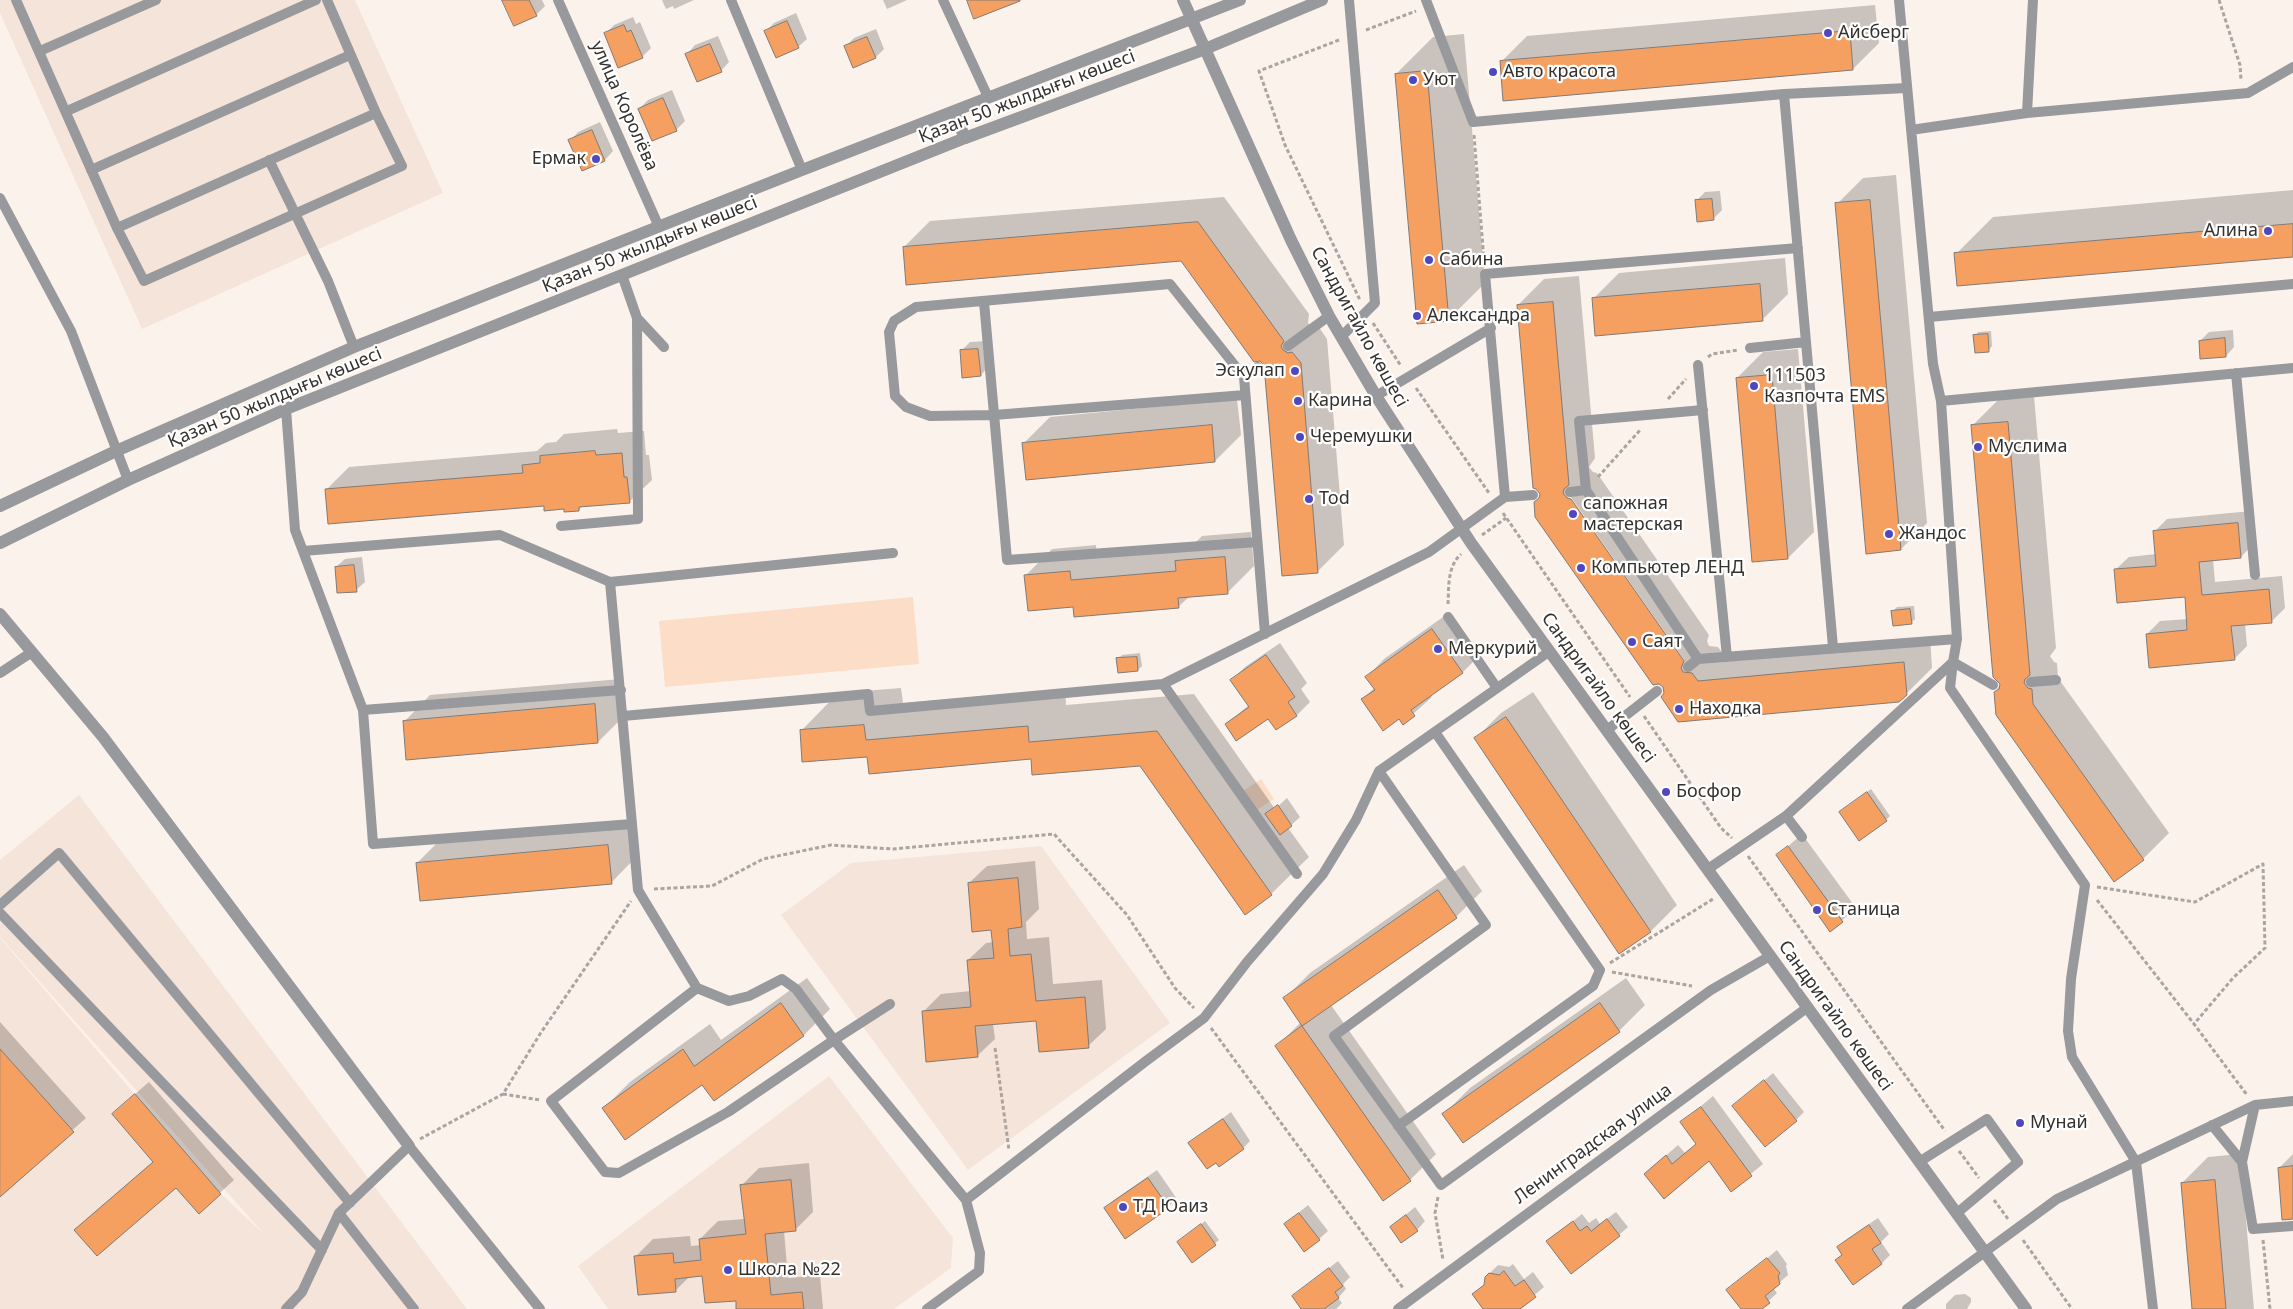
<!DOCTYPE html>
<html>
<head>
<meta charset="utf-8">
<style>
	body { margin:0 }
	canvas { display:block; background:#fcf2ec }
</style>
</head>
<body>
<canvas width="2293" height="1309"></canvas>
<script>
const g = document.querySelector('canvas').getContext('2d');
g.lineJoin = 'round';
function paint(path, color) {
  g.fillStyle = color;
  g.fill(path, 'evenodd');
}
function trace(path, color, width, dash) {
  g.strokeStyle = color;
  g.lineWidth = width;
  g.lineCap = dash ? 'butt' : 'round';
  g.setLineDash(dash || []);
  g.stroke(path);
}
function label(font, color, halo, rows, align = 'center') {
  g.font = font + ' "Noto Sans",sans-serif';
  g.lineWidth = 4.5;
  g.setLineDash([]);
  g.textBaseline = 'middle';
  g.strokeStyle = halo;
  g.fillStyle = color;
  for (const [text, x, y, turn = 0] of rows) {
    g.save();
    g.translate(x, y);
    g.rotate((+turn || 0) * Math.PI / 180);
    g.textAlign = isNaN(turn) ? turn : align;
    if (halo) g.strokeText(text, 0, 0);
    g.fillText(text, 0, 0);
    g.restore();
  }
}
paint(new Path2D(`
	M0,0H355L443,193L142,329L0,13Z
	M79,795L467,1309H0V938L221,1194L265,1235L0,937V860Z
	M1041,846L1170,1023L968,1170L781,915L851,863Z
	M829,1076L953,1238L951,1268L894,1309H608L578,1266Z`), '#f5e4d9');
paint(new Path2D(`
	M913,597L919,664L665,687L659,621Z
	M1261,779L1274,799L1257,810L1243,791Z`), '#fbddc8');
paint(new Path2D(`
	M507,0H542L545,6L536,15Z
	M662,0H694L674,9L673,6L666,9Z
	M883,0H907L887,9Z
	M1875,5L1879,43L1853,69L1501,62L1527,36Z
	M796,13L807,39L798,47L766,31L774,23Z
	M633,17L636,24L640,22L651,48L642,57L605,34L614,25Z
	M876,29L884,49L876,57L845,47L854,38Z
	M1464,34L1485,283L1448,320L1396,74L1433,37Z
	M718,36L729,62L721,71L687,54L695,45Z
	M672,90L685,121L676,130L639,109L648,100Z
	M600,122L613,151L605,160L583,170L570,141L578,132Z
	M1896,175L1927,523L1901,549L1837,204L1863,178Z
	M2293,190V256L1956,254L1993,217Z
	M1720,191L1722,210L1713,219L1696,201L1705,192Z
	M1224,197L1309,314L1308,323L1312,327L1318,326L1327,339L1344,545L1317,572L1266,366L1182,260L904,247L930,221Z
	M1785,258L1788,294L1762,320L1593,299L1619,273Z
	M1579,276L1595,458L1589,467L1593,472L1597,473L1709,635L1707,641L1709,646L1718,647L1724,655L1930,637L1932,668L1906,694L1665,693L1664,686L1540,497L1518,305L1544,279ZM1568,493L1684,660H1681L1566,494Z
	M2233,330L2234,347L2226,356L2200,341L2209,332Z
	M1991,331L1992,346L1989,350L1975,336L1978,332Z
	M987,341L989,366L981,375L961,351L970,342Z
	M1798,349L1814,532L1788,558L1737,378L1763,352Z
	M2034,396L2056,648L2050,656L2054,662L2057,663L2058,678L2169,833L2143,859L1995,692L2001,684L1972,426L1998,400Z
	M1237,399L1241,435L1215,461L1024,443L1050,417Z
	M617,429L618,433L644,431L646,455H649L652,480L629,502L582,506L579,510L545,505L326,490L349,467L537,451L546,443L556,442L564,434Z
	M2251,511L2254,543L2241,557L2213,559L2215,582L2282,576L2285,608L2272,621L2245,624L2247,646L2234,659L2147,634L2160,621L2188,619L2186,596L2115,570L2129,557L2156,554L2154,532L2167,519Z
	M1251,532L1254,566L1228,592L1190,596L1178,607L1074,606L1026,575L1052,549L1096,545L1097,555L1192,546L1202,536Z
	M362,557L365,582L356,590L336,567L345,559Z
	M1914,606L1915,619L1911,623L1893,611L1897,607Z
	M1450,612L1480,655L1463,672L1430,695L1432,697L1403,723L1399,718L1363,699L1375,687L1367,677L1384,659Z
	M1280,643L1307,683L1301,689L1310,702L1297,715L1276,729L1269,717L1226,724L1249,705L1232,680L1245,667Z
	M1140,653L1142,666L1138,670L1118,659L1122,655Z
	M621,679L624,716L598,742L408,758L404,722L430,695Z
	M901,688L903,703L1065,689L1066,705L1194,694L1275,809L1287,798L1300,817L1288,828L1309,857L1271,894L1141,765L1032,758L868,755L801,731L838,693Z
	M1533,692L1677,905L1651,931L1475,739L1501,713Z
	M1871,789L1890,816L1886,820L1840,812Z
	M634,820L637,856L611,883L417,863L443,837Z
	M1802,834L1856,908L1831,930L1777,856Z
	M1035,861L1039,909L1026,922L1027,939L1049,937L1053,984L1102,980L1106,1029L1088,1046L1038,1020L993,1024L995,1039L977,1056L923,1012L941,994L971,991L968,960L986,943L994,942L993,929L969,883L987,866Z
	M1464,865L1482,891L1456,917L1331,1005L1436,1154L1410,1180L1277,1046L1301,1022L1284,999L1310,973Z
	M807,978L830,1009L804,1035L714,1099L702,1083L604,1108L630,1082L710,1024L721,1040Z
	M1626,978L1645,1005L1619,1031L1444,1114L1470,1088Z
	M0,1022L86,1118L0,1195Z
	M1773,1073L1804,1112L1796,1120L1734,1106Z
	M149,1082L234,1180L199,1212L176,1186L76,1230L154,1161L127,1101Z
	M1713,1096L1763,1164L1731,1190L1709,1160L1645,1174L1678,1145L1685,1153L1697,1143L1682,1122Z
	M1231,1112L1250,1141L1243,1148L1190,1143Z
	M2240,1154L2254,1309H2193L2182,1183L2208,1157Z
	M2293,1154V1204L2279,1168Z
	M809,1163L813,1212L795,1230L784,1231L788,1278L820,1275L823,1309H753L704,1275L690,1276L675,1291L635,1257L653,1239L690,1236L691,1246L701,1245L700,1239L718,1221L745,1219L741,1186L759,1168Z
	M1157,1170L1177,1199L1168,1207L1105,1208L1114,1200Z
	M1308,1205L1328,1231L1319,1239L1285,1224Z
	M1415,1207L1425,1221L1417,1230L1391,1227Z
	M1616,1212L1628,1227L1619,1235L1548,1241L1582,1214L1589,1223L1596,1218L1600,1224Z
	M1878,1218L1889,1234L1881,1242L1890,1255L1882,1263L1837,1260L1843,1254L1838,1247L1847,1239Z
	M1205,1221L1219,1240L1192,1261L1182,1239Z
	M1777,1250L1787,1264L1786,1266L1788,1275L1773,1288L1777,1293L1760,1309H1742L1728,1291Z
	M1338,1261L1350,1277L1343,1284L1346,1289L1338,1298L1342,1303L1336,1309H1303L1293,1296Z
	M1513,1264L1524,1279L1533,1272L1544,1287L1518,1309H1485L1474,1294L1486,1283V1277L1498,1265L1509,1267Z
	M1965,1294L1971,1298V1302L1967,1309H1946V1304L1955,1295Z`), '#0003');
const building = new Path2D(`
	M502,0H529L537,16L514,26Z
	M967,0H1020V1L974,19Z
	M787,21L799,48L776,58L764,31Z
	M624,25L627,32L631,30L643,58L618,68L604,33Z
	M1850,31L1853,70L1503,101L1500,61Z
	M867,37L876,58L853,68L844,46Z
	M710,44L722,72L697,82L685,54Z
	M1427,71L1449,321L1417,324L1395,74Z
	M663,98L677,131L652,141L638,109Z
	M592,130L605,161L582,171L568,140Z
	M1712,199L1714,220L1697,222L1695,200Z
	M1870,200L1901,550L1866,554L1835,203Z
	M1198,222L1284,341L1281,346L1283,350L1288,353L1292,352L1301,363L1318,573L1282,576L1265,377L1262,373L1265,366L1260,361L1254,362L1181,261L906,285L903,247Z
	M2293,224V257L1957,286L1954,253Z
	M1760,284L1763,321L1595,336L1592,298Z
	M1553,302L1569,485L1564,489L1563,493L1567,498L1571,499L1684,661L1681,668L1683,672L1692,673L1698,681L1904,662L1907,695L1899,702L1678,722L1661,697L1664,693L1663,687L1659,684L1653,685L1535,517L1534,502L1539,498L1540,494L1536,489L1533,488L1517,305Z
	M1988,334L1989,352L1975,353L1973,335Z
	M2225,338L2226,357L2200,359L2199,341Z
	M978,349L981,376L962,378L960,350Z
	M1772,375L1788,559L1752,562L1736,378Z
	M2008,422L2030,675L2025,679L2024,683L2028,688L2032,689L2033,704L2144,860L2114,882L1996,715L1994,692L1999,689L2000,684L1993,677L1971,425Z
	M1212,425L1215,462L1026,480L1022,443Z
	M595,451L596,455L622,453L624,477H627L630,503L579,507V511L564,512V509L544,511V506L328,524L325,489L523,473L522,465L540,463V456Z
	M2238,523L2241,558L2199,562L2202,595L2269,589L2272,623L2231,626L2235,660L2149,668L2146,634L2187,630L2185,597L2117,603L2114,569L2156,566L2153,531Z
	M1225,557L1228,594L1178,598L1179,608L1074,617L1073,607L1028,611L1024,575L1070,571L1071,580L1176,571L1175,561Z
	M354,565L357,592L337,593L335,567Z
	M1910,609L1912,624L1893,626L1891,611Z
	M1432,629L1463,673L1411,710L1415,716L1403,725L1399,719L1383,731L1361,699L1375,690L1365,677Z
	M1266,655L1295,697L1288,702L1297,716L1276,730L1268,719L1236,741L1225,724L1249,707L1230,680Z
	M1137,657L1138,671L1118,673L1116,658Z
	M595,704L598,743L406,760L403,721Z
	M1506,717L1651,932L1619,954L1474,738Z
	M864,725L866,740L1028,726L1029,742L1157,731L1272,895L1245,915L1140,766L1032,775L1031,759L869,774L867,757L802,762L800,730Z
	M1867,792L1887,821L1859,841L1839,812Z
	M1278,805L1292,826L1280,835L1265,814Z
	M608,845L612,884L420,901L416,863Z
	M1788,846L1843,922L1830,932L1776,855Z
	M1018,878L1022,927L1008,929L1010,956L1031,954L1036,1001L1085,997L1089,1048L1039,1052L1036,1021L975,1026L978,1057L926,1062L922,1011L971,1007L967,960L994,958L991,930L972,932L968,883Z
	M1438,890L1457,918L1302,1026L1283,998Z
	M781,1003L804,1036L714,1101L702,1085L625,1140L602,1108L683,1049L694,1066Z
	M1600,1003L1620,1032L1463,1143L1442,1114Z
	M1302,1026L1411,1181L1383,1201L1275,1046Z
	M0,1049L74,1132L0,1197Z
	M1764,1080L1797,1121L1765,1147L1732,1106Z
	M135,1094L221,1194L199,1214L176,1188L97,1256L74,1230L153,1162L112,1114Z
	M1701,1107L1752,1176L1731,1192L1709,1161L1664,1199L1644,1174L1666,1155L1672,1164L1696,1144L1680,1122Z
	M1223,1119L1244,1149L1219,1167L1216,1163L1207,1169L1188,1143Z
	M2293,1166V1219L2282,1220L2278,1168Z
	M1148,1178L1169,1208L1125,1239L1104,1208Z
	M791,1180L796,1231L765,1234L771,1295L802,1292L804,1309H736V1301L705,1303L702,1276L675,1279L676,1292L638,1295L634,1256L673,1253L674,1263L701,1260L699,1239L746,1234L740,1185Z
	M2215,1180L2226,1309H2192L2181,1183Z
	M1299,1213L1320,1240L1304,1252L1284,1224Z
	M1406,1215L1418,1231L1401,1243L1390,1227Z
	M1607,1219L1620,1236L1571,1274L1546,1241L1573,1221L1580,1231L1587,1226L1591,1231Z
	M1201,1224L1216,1245L1192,1263L1177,1242Z
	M1869,1225L1881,1243L1872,1249L1882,1264L1853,1285L1835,1260L1842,1255L1837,1247Z
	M1767,1258L1780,1273L1778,1276L1780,1284L1765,1296L1770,1303L1762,1309H1741L1726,1290Z
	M1329,1268L1343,1286L1335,1292L1339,1298L1324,1309H1301L1292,1296Z
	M1504,1271L1515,1286L1524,1280L1536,1297L1520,1309H1483L1472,1294L1484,1285L1485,1277L1489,1273L1499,1275Z`);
paint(building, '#f5a060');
trace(building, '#827a74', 1);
trace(new Path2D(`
	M2219,0L2240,65L2241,80
	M1366,30L1416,11
	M1339,40L1259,71L1285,145L1360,300
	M1474,135L1484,261
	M1373,323L1401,366
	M1708,357L1712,354L1738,350
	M1416,388L1489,493
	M1668,399L1686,379
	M1598,477L1641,429
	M1503,513L1630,697
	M1482,535L1506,518
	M1448,604C1449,587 1447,567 1461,554
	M1644,716L1721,828L1732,838
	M1748,856L1945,1131
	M2097,887L2195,902L2263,864L2265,948L2233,978L2194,1024L2247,1095
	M654,889L712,886L763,859L831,845L893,849L1054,834L1127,915L1175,988L1194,1008
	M2097,900L2194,1024
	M1610,963L1713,899
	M1612,972L1692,986
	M1211,1028L1403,1288
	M995,1048L1009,1150
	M503,1094L540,1100
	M420,1139L503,1094L540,1034L631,901
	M1959,1151L1979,1178
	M1438,1197L1435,1213L1443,1260
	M1994,1200L2008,1219
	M2023,1240L2072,1309
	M2263,1240L2270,1309`), '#aba49f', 3, [4, 2.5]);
trace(new Path2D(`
	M16,0L117,228L144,281L402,166L376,113L327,0
	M558,0L659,227
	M731,0L802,170
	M943,0L988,97
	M1426,0L1473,122L1784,94L1907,88
	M40,51L156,0
	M1784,94L1833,647
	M67,111L316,0
	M2027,113L2033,0
	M1911,130L2027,113L2248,93L2293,67
	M269,160L328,281L354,347
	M91,170L350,55
	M0,198L71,331L128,480
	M117,228L376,113
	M984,302L1007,560L1257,542
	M1929,317L2293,284
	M637,318L664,347
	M1341,337L1375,303L1349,0
	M1288,346L1329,316
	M1750,348L1806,342
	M1698,365L1727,657
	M2236,373L2255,575
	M1244,377L1258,367
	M1245,395L994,415L930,416L906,407L895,396L889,332L894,321L916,307L1170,284L1244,377L1265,634
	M1376,396L1491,328
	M1941,401L2293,368
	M286,409L295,530L363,710L373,844L632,824
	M1570,492L1586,490
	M1505,497L1533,495
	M561,526L638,519L637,318L622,275
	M303,551L500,535L610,582L638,890L697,988L729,1001L749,996L782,979L796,989L834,1040L728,1112L619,1173L605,1172L551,1101L697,988
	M610,582L893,553
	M1448,617L1497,688
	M1550,651L1379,771L1486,925L1334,1036L1441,1185L1711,990L1770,956
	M1698,659L1586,490L1579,421L1703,410
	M1688,667L1698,659L1957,639
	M0,673L32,652
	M2031,682L2056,680
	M1163,684L1297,874
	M1993,685L1953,662L1950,688L2085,885L2071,979L2068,1031L2072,1057L2136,1162L2153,1309
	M363,710L621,690
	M623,716L868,694L870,711L1163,684L1429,552L1505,497L1485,274L1798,248
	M1607,730L1657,691
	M1786,816L1802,837
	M1708,869L1786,816L1953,662L1957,639L1941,401L1933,364L1899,0
	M0,905L59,853L350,1203
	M0,913L322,1250
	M890,1004L834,1040L966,1200
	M2255,1105L2242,1162L2253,1229L2293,1226
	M2212,1125L2242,1162
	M1398,1126L1593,986L1600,970L1435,732
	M1919,1162L1987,1119L2018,1162L1957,1213
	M339,1213L414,1309
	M286,1309L302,1292L339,1213L409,1146L540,1309
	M927,1309L979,1271L980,1253L966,1200L1146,1061L1204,1018L1247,962L1323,874L1356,820L1379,771
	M1398,1309L1808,1007
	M1907,1309L2057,1199L2255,1105L2293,1101`), '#98999d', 10);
trace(new Path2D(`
	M954,112L965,138
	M0,614L103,737L409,1146`), '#98999d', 12);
trace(new Path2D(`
	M1183,0L1291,240L1329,316L1376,396L1471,543L2026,1309
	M0,506L116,451L354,347L802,170L1240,0
	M0,543L128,480L286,409L965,138L1205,49L1322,0`), '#98999d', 12);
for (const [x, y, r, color] of [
	[1828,33,5,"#5047be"],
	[1493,72,5,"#5047be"],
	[1413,80,5,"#5047be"],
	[596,159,5,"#5047be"],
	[2268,231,5,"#5047be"],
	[1429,260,5,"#5047be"],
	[1417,316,5,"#5047be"],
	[1295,371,5,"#5047be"],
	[1754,386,5,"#5047be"],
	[1298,401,5,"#5047be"],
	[1300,437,5,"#5047be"],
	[1978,447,5,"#5047be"],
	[1309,499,5,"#5047be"],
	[1573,514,5,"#5047be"],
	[1889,534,5,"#5047be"],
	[1581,568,5,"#5047be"],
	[1632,642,5,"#5047be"],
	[1438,649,5,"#5047be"],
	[1679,709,5,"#5047be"],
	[1666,792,5,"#5047be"],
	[1817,910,5,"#5047be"],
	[2020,1123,5,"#5047be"],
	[1123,1207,5,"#5047be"],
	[728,1270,5,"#5047be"]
]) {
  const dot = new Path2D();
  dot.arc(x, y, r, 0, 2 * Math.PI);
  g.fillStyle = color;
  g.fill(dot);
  trace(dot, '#fff', 2);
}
label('18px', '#34312e', '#fff', [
	["Айсберг",1838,33],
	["Авто красота",1503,72],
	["Уют",1423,80],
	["Ермак",586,159,"right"],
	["Алина",2258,231,"right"],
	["Сабина",1439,260],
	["Александра",1427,316],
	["Эскулап",1285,371,"right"],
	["111503",1764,376],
	["Казпочта EMS",1764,397],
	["Карина",1308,401],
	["Черемушки",1310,437],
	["Муслима",1988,447],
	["Tod",1319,499],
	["сапожная",1583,504],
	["мастерская",1583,525],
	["Жандос",1899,534],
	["Компьютер ЛЕНД",1591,568],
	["Саят",1642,642],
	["Меркурий",1448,649],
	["Находка",1689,709],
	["Босфор",1676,792],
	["Станица",1827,910],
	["Мунай",2030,1123],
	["ТД Юаиз",1133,1207],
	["Школа №22",738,1270]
], 'left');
label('18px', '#34312e', '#fff', [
	["Қазан 50 жылдығы көшесі",1027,97,-21],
	["улица Королёва",624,106,66],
	["Қазан 50 жылдығы көшесі",650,245,-22],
	["Сандригайло көшесі",1359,327,61],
	["Қазан 50 жылдығы көшесі",275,398,-23],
	["Сандригайло көшесі",1598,688,54],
	["Сандригайло көшесі",1835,1016,54],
	["Ленинградская улица",1593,1144,-36]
]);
</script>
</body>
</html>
